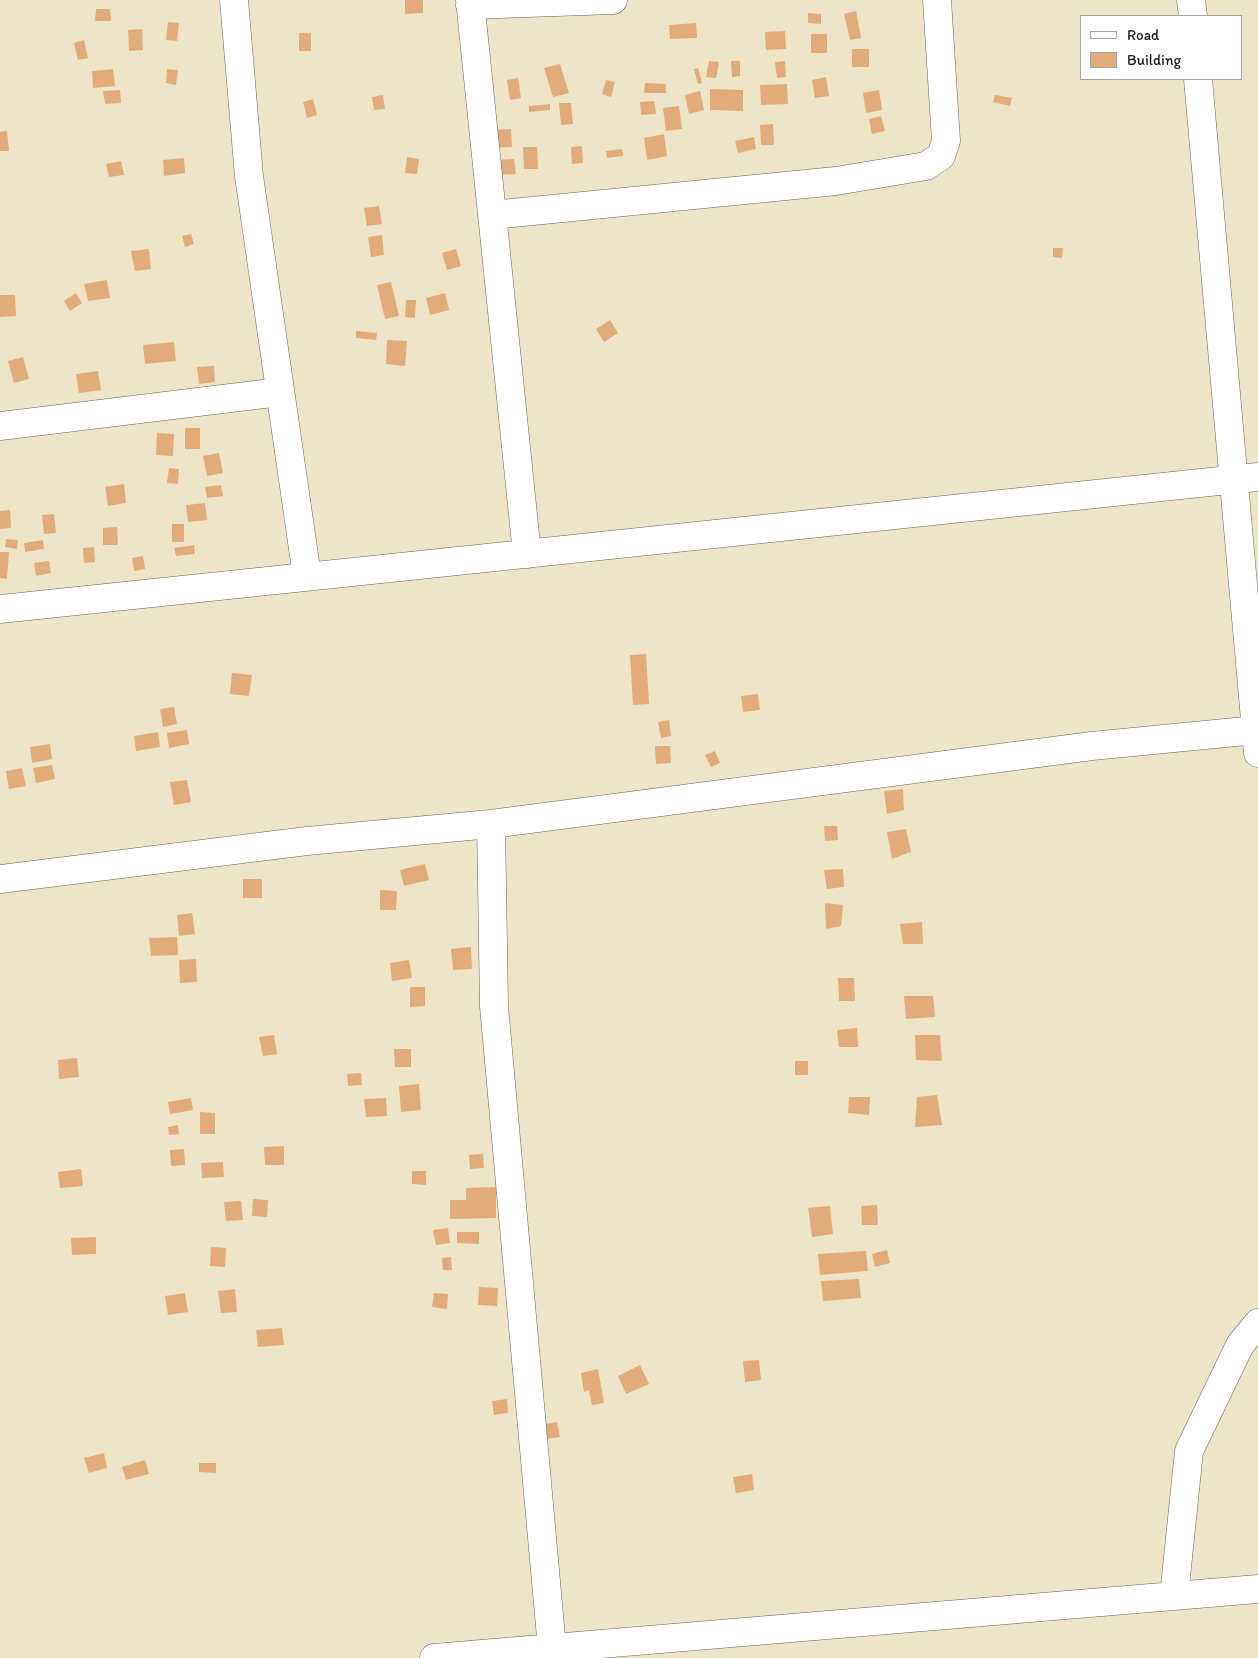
<!DOCTYPE html>
<html>
<head>
<meta charset="utf-8">
<style>
	body { margin:0 }
	#map { position:relative; width:1258px; height:1658px; overflow:hidden; background:#eee5c8; font-family:Itim,sans-serif }
	canvas { display:block }
	.legend { position:absolute; left:1080px; top:15px; width:162px; height:65px; box-sizing:border-box; background:#fff; border:1px solid #a4a4a4; margin:0; padding:6px 9px; list-style:none; font-size:15px; color:#1c1c1c }
	.legend li { display:flex; align-items:center; gap:10px; height:25px }
	.legend b { width:25px; border:1px solid #a4a4a4 }
</style>
</head>
<body>
<div id="map">
<canvas width="1258" height="1658"></canvas>
<ul class="legend">
<li><b style="height:6px;background:#fff"></b>Road</li>
<li><b style="height:14px;background:#e2ac7a"></b>Building</li>
</ul>
</div>
<script>
const g = document.querySelector('canvas').getContext('2d');
g.lineJoin = 'round';
function paint(path, color) {
  g.fillStyle = color;
  g.fill(path, 'evenodd');
}
function trace(path, color, width, dash) {
  g.strokeStyle = color;
  g.lineWidth = width;
  g.lineCap = dash ? 'butt' : 'round';
  g.setLineDash(dash || []);
  g.stroke(path);
}
paint(new Path2D(`
	M405,0H423V13L405,14Z
	M96,9H110L111,21H95Z
	M856,11L861,38L850,40L844,14Z
	M808,13L821,14V24L808,23Z
	M168,22L179,23L177,41L166,40Z
	M696,23L697,38L670,39L669,25Z
	M142,29L143,50L129,51L128,30Z
	M785,31L786,49L766,50L765,32Z
	M299,33H311V51H299Z
	M811,34H827V53H811Z
	M84,40L88,58L78,60L74,43Z
	M852,49H869V67H852Z
	M709,61L719,62L716,78L706,77Z
	M731,61H740V76L732,77Z
	M785,61L786,77L777,78L775,62Z
	M560,64L569,93L553,97L544,68Z
	M698,68L702,83L698,84L694,69Z
	M113,69L115,86L93,88L92,71Z
	M167,69L178,70L176,85L166,83Z
	M826,77L829,96L815,98L812,80Z
	M518,78L521,98L510,100L507,80Z
	M606,80L615,82L611,97L602,94Z
	M645,83L666,84V93H644Z
	M787,84L788,104L761,105L760,85Z
	M710,89L743,90V111L710,110Z
	M120,90L121,103L105,104L103,91Z
	M879,90L882,110L866,113L863,93Z
	M700,91L704,110L689,114L685,95Z
	M383,95L385,109L374,110L372,97Z
	M995,95L1012,98L1010,106L993,102Z
	M313,99L317,115L307,118L303,102Z
	M654,101L656,114L641,115L640,102Z
	M559,103H571L573,124L561,125Z
	M550,104V110L529,112V106Z
	M679,106L682,129L666,131L663,108Z
	M881,116L885,131L872,134L869,119Z
	M773,124L774,145H761L760,125Z
	M511,129L512,147L491,148L490,130Z
	M7,131L9,151H0V132Z
	M664,134L667,156L647,160L644,138Z
	M754,137L756,149L738,153L735,141Z
	M582,146L583,163L572,164L571,147Z
	M523,147H537L538,169H524Z
	M622,149L623,156L607,158L606,151Z
	M407,157L419,159L417,174L405,173Z
	M184,158L185,173L164,176L163,160Z
	M514,159L516,174L493,175L492,160Z
	M121,161L124,175L109,177L106,164Z
	M379,206L382,224L367,226L364,208Z
	M191,234L194,244L185,247L182,236Z
	M382,235L384,255L371,257L368,237Z
	M1053,248H1063L1062,258L1053,257Z
	M149,249L151,269L135,271L131,251Z
	M456,249L461,266L447,270L442,253Z
	M107,280L110,298L88,301L84,284Z
	M391,282L399,316L385,319L377,285Z
	M76,293L82,303L70,311L64,301Z
	M445,293L449,310L430,315L426,298Z
	M0,295H15L16,316L0,317Z
	M406,300H416L415,318L405,317Z
	M610,320L618,333L604,342L596,329Z
	M356,331L377,333L376,340L356,338Z
	M387,340L407,341L405,366L386,364Z
	M174,342L176,361L145,364L143,345Z
	M23,357L29,379L14,383L8,361Z
	M214,366L215,382L199,384L197,367Z
	M98,371L101,390L79,393L76,374Z
	M185,428H200V449H185Z
	M157,433L174,434L173,456L156,455Z
	M219,453L223,473L207,476L203,456Z
	M169,468L179,469L178,484L167,483Z
	M124,484L126,503L108,506L105,487Z
	M221,485L223,496L207,498L205,487Z
	M205,503L207,520L188,522L186,505Z
	M10,510L11,528L0,529V511Z
	M54,514L56,533L44,534L42,515Z
	M172,524H184V542H172Z
	M117,527L118,545H103V528Z
	M6,539L18,540L17,549L5,547Z
	M43,540L44,549L25,552L24,543Z
	M194,545L195,554L176,556L174,548Z
	M94,547L95,562L84,563L83,548Z
	M0,552H9L7,579L0,578Z
	M143,556L145,569L134,571L132,558Z
	M49,561L51,573L36,576L34,563Z
	M646,654L649,704L633,705L630,655Z
	M232,673L252,675L249,696L230,694Z
	M758,694L760,710L743,712L741,696Z
	M174,707L177,724L163,727L160,709Z
	M669,720L671,736L661,738L658,722Z
	M187,730L189,744L169,748L167,733Z
	M158,732L160,747L136,751L134,736Z
	M50,744L52,759L32,763L30,747Z
	M655,746H670L671,763L656,764Z
	M715,751L720,763L711,767L705,755Z
	M52,765L55,779L36,783L33,768Z
	M22,768L26,786L9,789L6,771Z
	M187,780L191,802L174,805L170,782Z
	M903,789L904,810L887,814L884,791Z
	M824,826H837L838,840L825,841Z
	M906,829L911,852L892,859L887,832Z
	M425,864L429,880L404,886L400,870Z
	M843,869L844,887L827,889L824,870Z
	M243,879H262V898H243Z
	M380,890L397,891L396,910H380Z
	M825,903L843,905L841,926L826,929Z
	M192,913L195,934L179,936L177,915Z
	M922,922L923,944H903L900,924Z
	M177,937L178,955L151,956L149,938Z
	M471,947L472,969L453,970L451,949Z
	M196,959L197,982L180,983L179,960Z
	M409,960L412,978L392,981L390,963Z
	M838,978H854L855,1001H839Z
	M410,987H425V1006L410,1007Z
	M904,996H933L935,1017L906,1019Z
	M857,1028L858,1047H839L837,1030Z
	M274,1035L277,1054L263,1056L259,1037Z
	M915,1035H940L942,1061L916,1060Z
	M394,1049H411V1067H395Z
	M77,1058L79,1077L59,1079L58,1060Z
	M795,1061H808V1075H795Z
	M361,1073L362,1085L348,1086L347,1074Z
	M419,1084L421,1110L401,1112L399,1086Z
	M937,1095L942,1125L915,1127L917,1097Z
	M849,1097H870L869,1115L848,1113Z
	M191,1098L193,1110L170,1114L168,1102Z
	M386,1098L387,1116L366,1117L364,1099Z
	M200,1112L215,1113V1134H200Z
	M178,1125L179,1134L169,1135L168,1127Z
	M284,1146V1165H265L264,1147Z
	M184,1149L185,1165L171,1166L170,1150Z
	M483,1154L484,1168L470,1169L469,1155Z
	M223,1162L224,1177L202,1178L201,1163Z
	M81,1169L83,1186L60,1188L58,1172Z
	M412,1171H426V1185L412,1184Z
	M496,1187V1218L450,1219V1200H466V1188Z
	M253,1199L268,1200L267,1217L252,1216Z
	M241,1201L243,1220L226,1221L224,1202Z
	M877,1205L878,1225H862L861,1206Z
	M830,1206L833,1234L812,1237L808,1208Z
	M448,1228L450,1243L436,1245L433,1230Z
	M457,1232H479V1244L457,1243Z
	M96,1237V1254L72,1255L71,1238Z
	M211,1247L226,1248L225,1267L210,1266Z
	M887,1250L890,1263L875,1267L872,1254Z
	M866,1251L868,1271L820,1275L818,1254Z
	M451,1257L452,1270H443L442,1258Z
	M859,1279L861,1298L823,1301L821,1281Z
	M479,1287L498,1288L497,1306L478,1305Z
	M235,1289L237,1312L221,1313L218,1291Z
	M185,1293L188,1312L168,1315L165,1296Z
	M434,1293L448,1294L447,1309L432,1307Z
	M282,1328L284,1345L258,1347L256,1330Z
	M759,1360L761,1380L745,1382L743,1361Z
	M640,1365L649,1384L626,1394L618,1376Z
	M598,1369L604,1403L592,1405L589,1390L584,1392L581,1373Z
	M507,1399L508,1413L494,1415L492,1401Z
	M557,1422L560,1437L539,1440L537,1425Z
	M104,1453L107,1468L89,1473L84,1458Z
	M145,1460L149,1474L126,1480L122,1467Z
	M199,1463H216V1473L199,1472Z
	M752,1474L754,1490L736,1493L733,1477Z`), '#e2ac7a');
const street = new Path2D(`
	M234,0L249,176L307,576
	M470,0L527,554
	M470,5L613,0
	M492,215L836,181L926,166L941,156L946,141L937,0
	M0,426L280,392
	M0,609L1258,477
	M491,824L494,1006L552,1648
	M0,879L307,841L491,824L1092,746L1256,730
	M1174,1596L1189,1451L1240,1345L1258,1323
	M434,1658L1258,1589`);
const secondary = new Path2D(`
	M1191,0L1193,16
	M1198,79L1258,753`);
trace(street, '#666258', 29);
trace(secondary, '#666258', 29);
trace(street, '#fff', 28);
trace(secondary, '#fff', 28);
</script>
</body>
</html>
